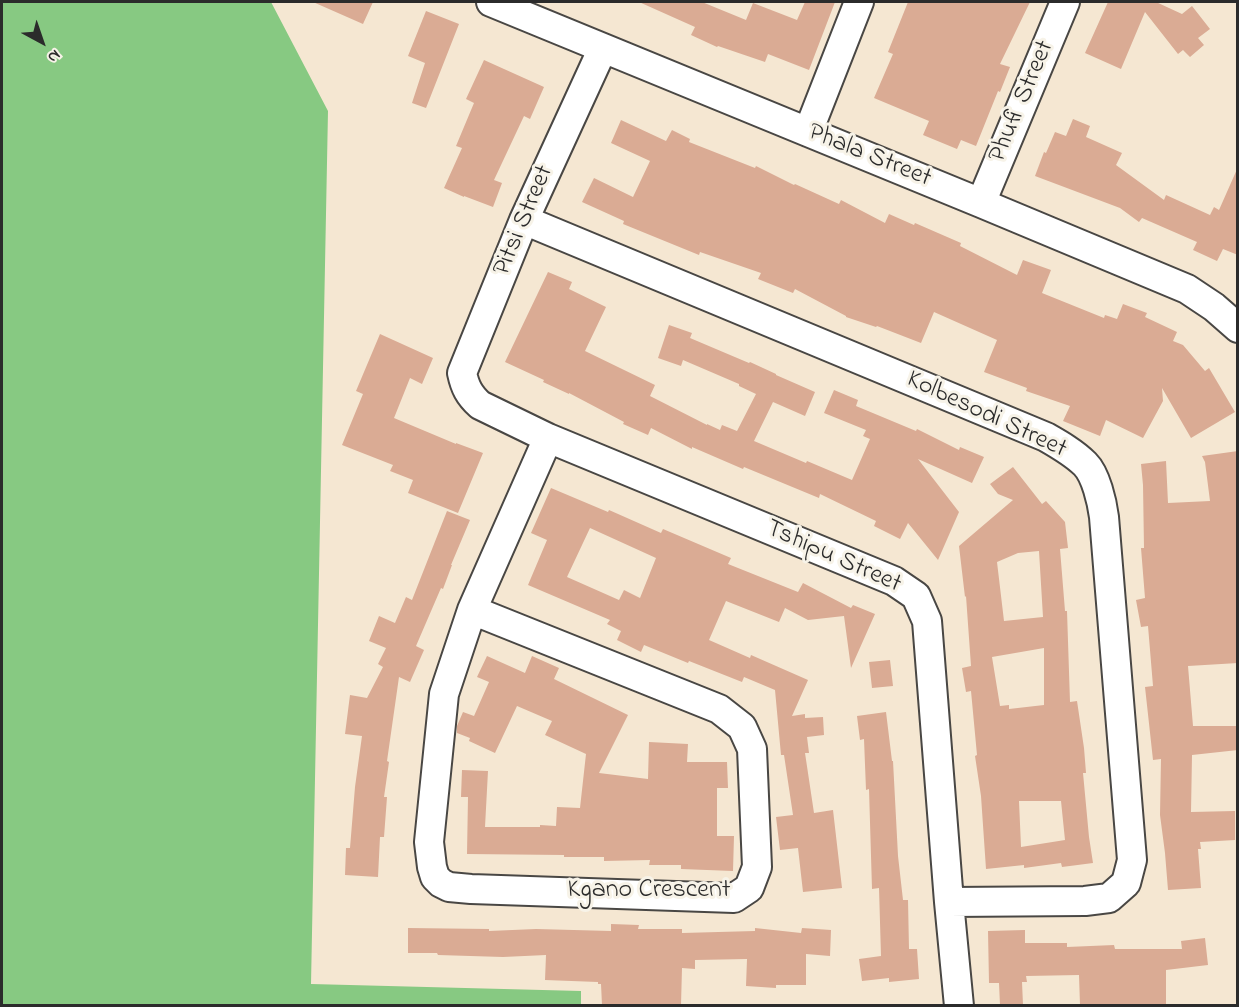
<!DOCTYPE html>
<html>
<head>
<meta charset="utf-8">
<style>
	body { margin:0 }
	#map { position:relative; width:1239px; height:1007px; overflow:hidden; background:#f5e7d2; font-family:"Indie Flower",sans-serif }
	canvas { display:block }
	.frame { position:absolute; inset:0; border:3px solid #2b2b2b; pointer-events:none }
	.north { position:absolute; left:12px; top:12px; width:60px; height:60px; -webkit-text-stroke:4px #f7f3e8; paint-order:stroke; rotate:140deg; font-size:16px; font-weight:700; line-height:24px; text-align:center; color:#2b2b2b }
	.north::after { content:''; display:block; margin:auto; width:21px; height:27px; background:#2b2b2b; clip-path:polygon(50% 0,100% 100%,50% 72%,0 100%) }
</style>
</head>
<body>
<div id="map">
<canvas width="1239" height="1007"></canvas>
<div class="frame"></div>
<div class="north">N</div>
</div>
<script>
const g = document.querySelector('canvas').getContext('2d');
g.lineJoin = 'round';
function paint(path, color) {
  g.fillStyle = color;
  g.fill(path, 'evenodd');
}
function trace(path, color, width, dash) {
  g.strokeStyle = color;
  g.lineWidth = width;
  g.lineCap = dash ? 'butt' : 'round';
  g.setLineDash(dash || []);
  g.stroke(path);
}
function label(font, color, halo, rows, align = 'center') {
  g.font = font + ' "Indie Flower",sans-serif';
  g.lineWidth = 6;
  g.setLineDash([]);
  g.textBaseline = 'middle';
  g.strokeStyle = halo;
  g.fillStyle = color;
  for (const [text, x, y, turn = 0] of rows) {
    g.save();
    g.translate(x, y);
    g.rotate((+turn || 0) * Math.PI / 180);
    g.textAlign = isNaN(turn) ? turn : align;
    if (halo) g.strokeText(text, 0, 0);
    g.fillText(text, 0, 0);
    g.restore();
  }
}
paint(new Path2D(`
	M2,2H271L328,111L311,984L581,991V1005H2Z`), '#87c982');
paint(new Path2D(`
	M313,2H373L363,24Z
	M639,2H702L746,20L753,3L797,20L805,2H835L809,70L768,54L765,62L718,46L717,47L691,35L695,27Z
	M908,2H1030L1000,64L1010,67L1000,92L998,91L976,146L961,140L957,149L923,135L929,121L874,98L893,54L888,52Z
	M1108,2H1156L1182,14L1192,6L1210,29L1198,38L1204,45L1190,57L1183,50L1178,54L1145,12L1121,69L1085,53Z
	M426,11L459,24L426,108L412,103L425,63L408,56Z
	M484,60L544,87L530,119L524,116L494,180L502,183L493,207L464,196V197L444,188L462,148L456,146L474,103L466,99Z
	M1073,119L1090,126L1086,137L1122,153L1116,165L1164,200L1166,195L1210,215L1214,207L1219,210L1238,167V255L1223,249L1217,261L1193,250L1197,242L1142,218L1139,222L1120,208L1035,176L1044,152L1046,153L1055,132L1066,136Z
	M621,120L666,141L672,130L690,139L689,142L755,168L756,166L794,185L795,184L839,204L841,200L885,223L889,214L914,225L915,223L961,243L960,246L1017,275L1023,260L1051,270L1042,293L1104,318L1105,315L1117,319L1123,304L1147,313L1145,317L1177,332L1173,341L1183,345L1205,371L1209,368L1235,412L1191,438L1162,388L1163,401L1143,438L1106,420L1100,436L1063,421L1070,406L1026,391L1027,388L984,372L997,340L934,312L921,343L877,326L876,327L846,317V316L795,289L793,293L758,279L761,273L700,252L699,255L623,224L624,221L582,202L594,178L633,197L650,161L611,143Z
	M548,272L572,282L569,289L606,307L585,351L655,385L650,396L707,425V424L720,430L722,425L737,431L756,394L739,386V384L683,360L681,366L658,358L669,325L692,333L690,338L749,363L750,362L776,374V375L815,392L805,416L773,402L754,441L806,463L807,461L852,480L870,439L863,436L866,430L824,413L834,390L858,400L856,406L916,431L917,429L959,450L960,447L984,457L972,483L918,459L959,512L938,560L908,523L900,539L874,526L876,521L820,494L819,498L744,467L743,469L692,447V449L651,428L648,435L623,424L624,422L569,393V394L543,382L544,380L505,362Z
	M380,334L433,358L422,384L410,378L394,418L456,444V443L483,453L458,513L408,493L413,480L390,471L393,465L342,445L363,394L356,391Z
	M1238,451V663L1188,666L1193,726H1238V750L1192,755L1191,812L1235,811V840L1200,842L1201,849H1198L1201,888L1168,890L1165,853L1160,815L1161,759L1153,760L1145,687L1153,686L1148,626L1141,627L1136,600L1145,598L1141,548H1144L1143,485L1141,464L1166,461L1168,503L1210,501L1205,462L1202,456Z
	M1013,467L1042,504L1046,501L1065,522L1068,548L1060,549L1065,611H1067L1070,702L1077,701L1084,748L1086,773H1083L1089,837L1093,863L1062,867L1061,863L1024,868V865L986,869L981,796L975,756L977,755L971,691L966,692L962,668L971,666L966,596L965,597L959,546L1013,500L998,494L990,484ZM1039,551L1043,617L1004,621L997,562L1018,553ZM1044,648V705L1009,709V705L1000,706L992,657ZM1019,801H1061L1065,840L1021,847Z
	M551,488L608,512L609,510L661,533L663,529L731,558L728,564L798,592L803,583L851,608L853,605L875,614L851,668L844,616L808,620L785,608L779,622L726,601L709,640L750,658L751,655L808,680L792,716L805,714V718L823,717L824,735L807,737L809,753H805L814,813L833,810L842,888L803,892L798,848L780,850L776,817L793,815L784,755H781L775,690L744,677L742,682L689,661L688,663L644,645L641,652L617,640L621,631L607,624L610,620L528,585L547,540L531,533ZM590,528L656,558L640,598L624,590L619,600L567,577Z
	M447,511L470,520L451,565H452L443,589L441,588L416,646L424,650L410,682L399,677L387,761L389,762L384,797H387L384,837H380L378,877L345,875L346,848H350L355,787L362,736L345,734L350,695L367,698L383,667L378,664L386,648L369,641L379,616L395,623L406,597L412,600Z
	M487,656L525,673L532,656L559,668L554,679L628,715L599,773L648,779L649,742L688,744L687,762H727L728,788H717V836H734L733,871L681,869V865H649L650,860L604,861V857H564V855L467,854L468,797H461L462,770L488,771L485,827H540V825L556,826L557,807L580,808L586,754L545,735L552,721L517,706L495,753L469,741L470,738L457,733V726L463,712L474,716L489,682L477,677Z
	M890,660L893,686L872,688L869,662Z
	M886,712L892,761H893L898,856L903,900H908L909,949H917L919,979L889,982V978L862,981L859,959L881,956L879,888L872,889L869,789L866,790L864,739L860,740L857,716Z
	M611,924L639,925L638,929H682V933L755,931V928L801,933L802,928L831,930L830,956L806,954V985H776V988L746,986L747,959L695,960V969L682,968L681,1005L631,1004V1005H602L601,984H598V982L545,980L546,955L503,957L438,955L437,953H408V928L489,929V931L536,929L611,931Z
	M1025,930V943H1067V947L1114,945L1115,949H1182L1181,941L1205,938L1208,965L1166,970V1005H1080L1079,975L1026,976L1027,982H1022L1023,1005H1000L999,983H989L988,931Z`), '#daab94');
const minor = new Path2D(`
	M491,2L981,203L1187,289L1214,307L1238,328
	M603,48L524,220L462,373C465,387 469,395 480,405L548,438L894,581L916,596L927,621L949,902L959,1006
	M808,132L859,2
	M981,203L1065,2
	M524,220L1046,437C1060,445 1074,453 1085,464C1096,475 1102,502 1104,517L1132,860L1126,883L1109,898L1085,901L949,902
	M472,610L719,709L742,727L752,749L757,867L749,888L734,898L471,889L449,887L441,883L435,877L432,867L429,842L444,694L472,610L548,438`);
trace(minor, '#494744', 32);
trace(minor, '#fff', 28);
label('26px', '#2b2b2b', '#f7f3e8', [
	["Phufi Street",1023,102,-67],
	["Phala Street",869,157,22],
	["Pitsi Street",525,221,-67],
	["Kolbesodi Street",986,416,25],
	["Tshipu Street",833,558,24],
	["Kgano Crescent",649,892]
]);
</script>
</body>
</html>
